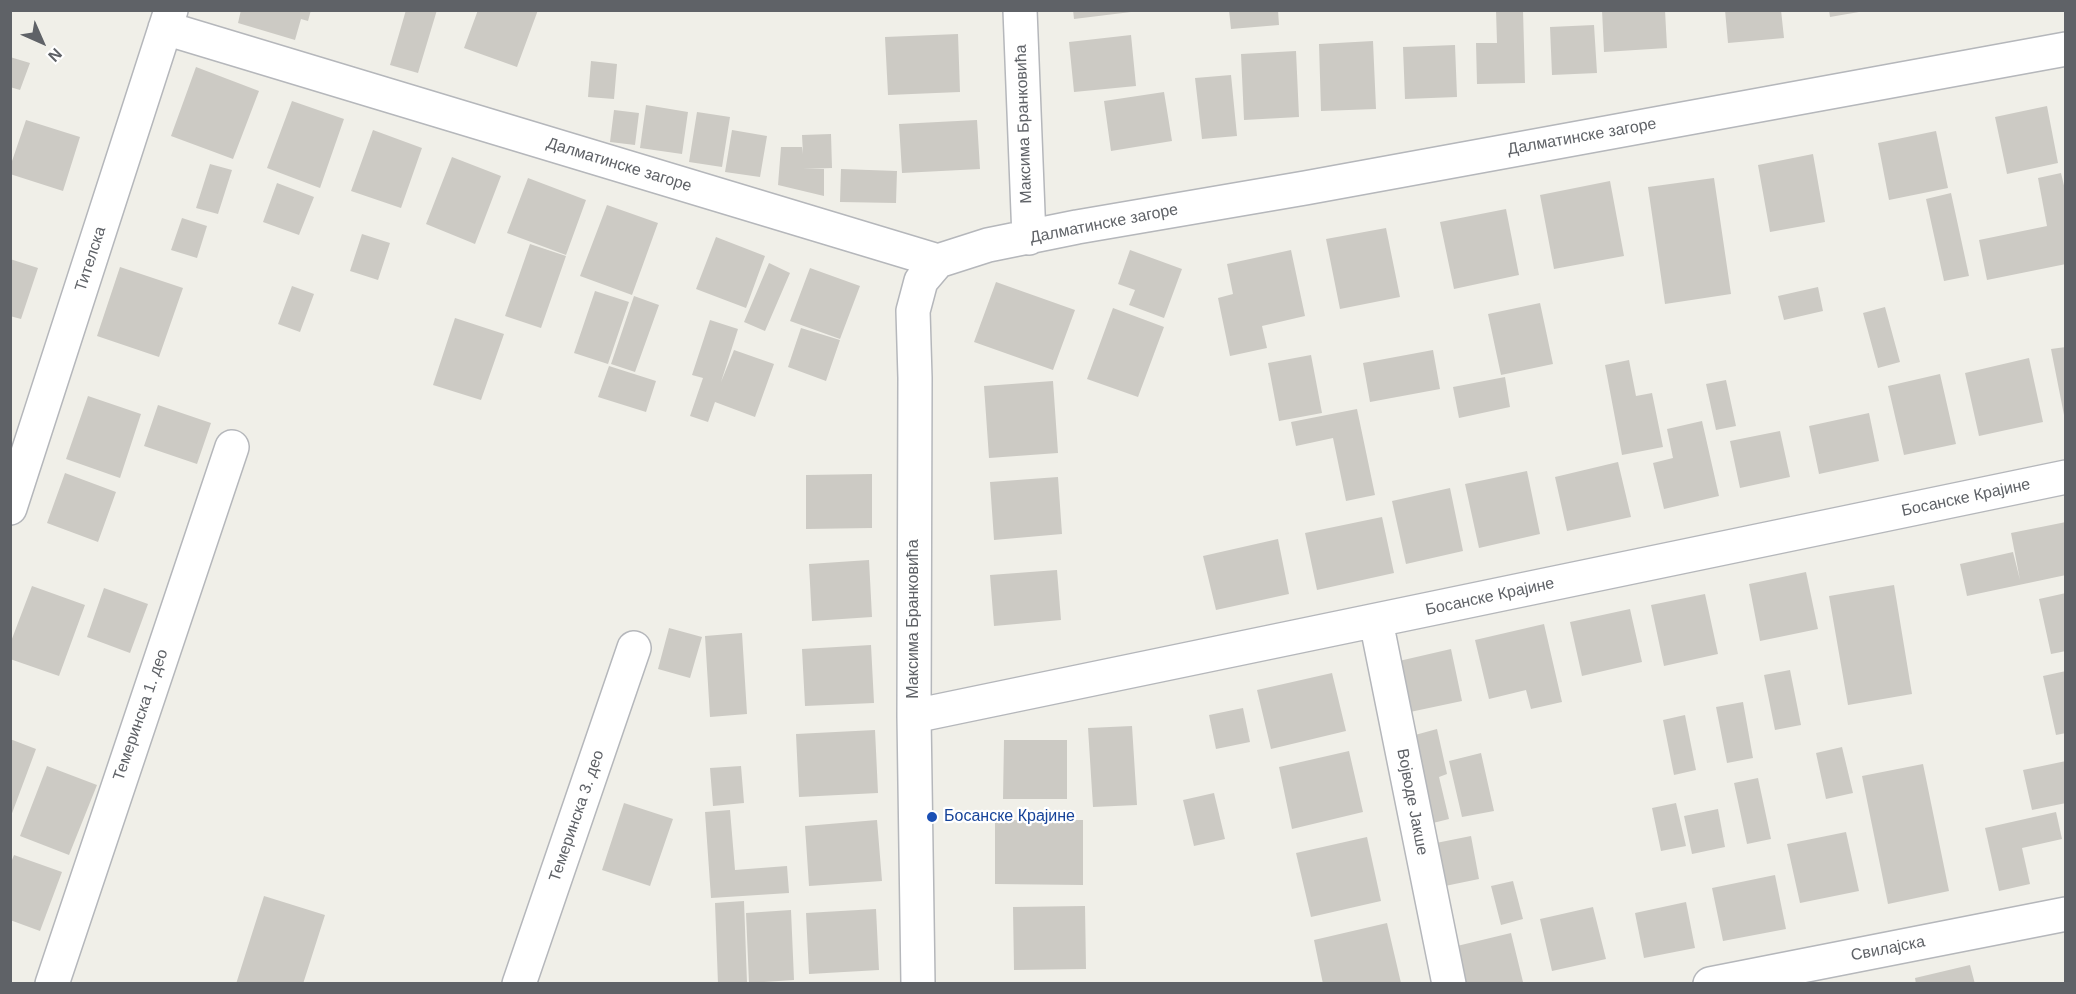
<!DOCTYPE html>
<html>
<head>
<meta charset="utf-8">
<style>
	body { margin:0 }
	#map { position:relative; width:2076px; height:994px; overflow:hidden; background:#f0efe8; font-family:Arial,sans-serif }
	canvas { display:block }
	.frame { position:absolute; inset:0; border:12px solid #5f6267; pointer-events:none }
	.north { position:absolute; left:12px; top:12px; width:60px; height:60px; -webkit-text-stroke:4px #fff; paint-order:stroke; rotate:135deg; font-size:16px; font-weight:700; line-height:24px; text-align:center; color:#5f6267 }
	.north::after { content:''; display:block; margin:auto; width:21px; height:27px; background:#5f6267; clip-path:polygon(50% 0,100% 100%,50% 72%,0 100%) }
</style>
</head>
<body>
<div id="map">
<canvas width="2076" height="994"></canvas>
<div class="frame"></div>
<div class="north">N</div>
</div>
<script>
const g = document.querySelector('canvas').getContext('2d');
g.lineJoin = 'round';
function paint(path, color) {
  g.fillStyle = color;
  g.fill(path, 'evenodd');
}
function trace(path, color, width, dash) {
  g.strokeStyle = color;
  g.lineWidth = width;
  g.lineCap = dash ? 'butt' : 'round';
  g.setLineDash(dash || []);
  g.stroke(path);
}
function label(font, color, halo, rows, align = 'center') {
  g.font = font + ' Arial,sans-serif';
  g.lineWidth = 4.5;
  g.setLineDash([]);
  g.textBaseline = 'middle';
  g.strokeStyle = halo;
  g.fillStyle = color;
  for (const [text, x, y, turn = 0] of rows) {
    g.save();
    g.translate(x, y);
    g.rotate((+turn || 0) * Math.PI / 180);
    g.textAlign = isNaN(turn) ? turn : align;
    if (halo) g.strokeText(text, 0, 0);
    g.fillText(text, 0, 0);
    g.restore();
  }
}
paint(new Path2D(`
	M241,10H311L308,21L301,19L295,40L238,23Z
	M406,10H437L418,73L390,65Z
	M478,10H538L517,67L464,48Z
	M1073,10H1131V12L1074,19Z
	M1229,10H1278L1279,25L1231,29Z
	M1496,10H1523L1525,83L1477,84L1476,43H1497Z
	M1602,10H1665L1667,48L1604,52Z
	M1725,10H1781L1784,38L1728,43Z
	M1829,10H1859V12L1830,17Z
	M1594,25L1597,73L1552,75L1550,27Z
	M958,34L960,92L888,95L885,37Z
	M1131,35L1136,86L1074,92L1069,42Z
	M1373,41L1376,109L1321,111L1319,44Z
	M1455,45L1457,97L1405,99L1403,47Z
	M1296,51L1299,117L1244,120L1241,54Z
	M10,57L30,63L20,90L10,87Z
	M591,61L617,64L614,99L588,97Z
	M196,67L259,91L233,159L171,136Z
	M1231,75L1237,136L1202,139L1195,78Z
	M1164,92L1172,141L1111,151L1104,101Z
	M292,101L344,119L320,188L267,168Z
	M646,105L688,112L682,154L640,148Z
	M2047,106L2058,163L2007,174L1995,117Z
	M614,110L639,113L635,145L610,142Z
	M697,112L730,117L722,167L689,162Z
	M26,120L80,137L63,191L10,174V167Z
	M977,120L980,169L902,173L899,124Z
	M373,130L422,148L401,208L351,191Z
	M732,130L767,136L760,177L725,172Z
	M1936,131L1948,188L1889,200L1878,143Z
	M831,134L832,168L803,169H824V196L778,185L781,147H802L803,154L802,135Z
	M1813,154L1825,222L1770,232L1758,165Z
	M452,157L501,176L475,244L426,224Z
	M210,164L232,170L218,214L196,208Z
	M841,169L897,171L896,203L840,202Z
	M2061,173L2066,194V264L1987,280L1979,240L2047,226L2038,178Z
	M528,178L586,200L566,255L507,233Z
	M1714,178L1731,294L1665,304L1648,187Z
	M1610,181L1624,256L1554,269L1540,195Z
	M277,183L314,197L299,235L263,222Z
	M1951,193L1969,276L1944,281L1926,199Z
	M607,205L658,223L632,295L580,276Z
	M1506,209L1519,275L1454,289L1440,222Z
	M182,218L207,226L197,258L171,250Z
	M1386,228L1400,297L1340,309L1326,239Z
	M362,234L390,243L378,280L350,271Z
	M716,237L765,256L746,308L696,289Z
	M530,244L566,256L541,328L505,316Z
	M1130,250L1182,269L1164,318L1129,305L1135,290L1118,284Z
	M1291,250L1305,316L1262,326L1267,348L1230,356L1218,298L1233,294L1227,264Z
	M10,259L38,268L21,319L10,316Z
	M769,263L790,273L765,331L744,322Z
	M120,267L183,288L159,357L97,336Z
	M810,268L860,286L840,339L790,321Z
	M996,282L1075,310L1053,370L974,342Z
	M292,286L314,294L300,332L278,324Z
	M1818,287L1823,311L1784,320L1778,296Z
	M595,291L629,302L608,364L574,353Z
	M634,296L659,305L635,372L611,364Z
	M1540,303L1553,364L1501,375L1488,314Z
	M1885,307L1900,362L1878,368L1863,313Z
	M1113,308L1164,327L1138,397L1087,379Z
	M455,318L504,334L481,400L433,385Z
	M710,320L738,329L721,382L734,350L774,364L755,417L715,402L708,422L690,416L703,378L692,375Z
	M801,328L840,340L826,381L788,367Z
	M2066,347V415H2064L2051,349Z
	M1433,350L1440,389L1370,402L1363,363Z
	M1311,355L1322,413L1279,421L1268,363Z
	M2029,358L2043,422L1979,436L1965,373Z
	M1629,360L1636,396L1652,393L1663,447L1622,455L1605,365Z
	M609,366L656,381L646,412L598,397Z
	M1940,374L1956,444L1904,455L1888,386Z
	M1505,377L1510,407L1459,418L1453,387Z
	M1726,380L1736,426L1716,430L1706,384Z
	M1053,381L1058,453L989,458L984,386Z
	M88,396L141,414L120,478L66,459Z
	M158,405L211,423L197,464L144,446Z
	M1357,409L1375,495L1346,501L1333,438L1296,446L1291,422Z
	M1869,413L1879,461L1819,474L1809,426Z
	M1702,421L1719,496L1664,509L1653,463L1673,458L1667,429Z
	M1780,431L1790,477L1740,488L1730,441Z
	M1618,462L1631,517L1567,531L1555,477Z
	M1527,471L1540,534L1479,548L1465,484Z
	M65,473L116,492L98,542L47,523Z
	M872,474V528L806,529V475Z
	M1058,477L1062,534L994,540L990,482Z
	M1450,488L1463,551L1406,564L1392,501Z
	M1382,517L1394,573L1317,590L1305,533Z
	M2066,522V575L1967,596L1960,564L2013,552L2020,580L2011,533Z
	M1278,539L1289,594L1216,610L1203,556Z
	M869,560L872,617L812,621L809,564Z
	M1057,570L1061,620L994,626L990,575Z
	M1806,572L1818,629L1760,641L1749,584Z
	M1894,585L1912,694L1848,705L1829,596Z
	M32,586L85,605L59,676L10,659V644Z
	M104,588L148,604L130,653L87,637Z
	M2066,593V651L2051,654L2039,599Z
	M1705,594L1718,654L1664,666L1651,605Z
	M1630,609L1642,662L1582,676L1570,622Z
	M1544,624L1562,702L1531,709L1526,690L1489,699L1475,640Z
	M669,628L702,637L690,678L658,669Z
	M742,633L747,714L710,717L705,636Z
	M871,645L874,703L805,706L802,649Z
	M1451,649L1462,701L1410,712L1399,661Z
	M1790,670L1801,725L1775,730L1764,675Z
	M2066,671V733L2056,735L2043,676Z
	M1332,673L1346,731L1271,749L1257,690Z
	M1743,702L1753,758L1727,763L1716,707Z
	M1243,708L1250,742L1216,749L1209,715Z
	M1685,715L1696,770L1674,775L1663,720Z
	M1132,726L1137,805L1093,807L1088,728Z
	M1437,729L1447,774L1439,777L1449,819L1425,825L1413,774L1423,772L1415,735Z
	M875,730L878,793L799,797L796,734Z
	M10,739L36,749L11,816H10Z
	M1004,740H1067V799H1003Z
	M1842,747L1853,793L1826,799L1816,753Z
	M1349,751L1363,812L1292,829L1279,767Z
	M1481,753L1494,811L1462,817L1449,761Z
	M2066,761V803L2032,810L2023,770Z
	M1923,764L1949,891L1888,904L1862,776Z
	M47,766L97,785L69,855L20,836Z
	M741,766L744,803L713,806L710,768Z
	M1758,778L1771,839L1747,844L1734,783Z
	M1214,793L1225,839L1194,846L1183,800Z
	M624,803L673,819L650,886L602,870Z
	M1676,803L1686,846L1661,851L1652,808Z
	M1718,809L1725,847L1692,854L1684,816Z
	M730,810L735,870L787,866L789,893L711,898L705,812Z
	M2056,812L2062,839L2022,848L2030,884L1999,891L1985,828Z
	M877,820L882,881L809,886L805,826Z
	M995,820H1083V885L995,884Z
	M1846,832L1859,891L1800,903L1787,844Z
	M1471,836L1479,879L1445,886L1436,843Z
	M1367,837L1381,901L1311,917L1296,853Z
	M14,855L62,872L40,931L10,920V865Z
	M1775,875L1786,929L1723,941L1712,888Z
	M1513,881L1523,919L1501,925L1491,886Z
	M264,896L325,915L303,984H236Z
	M744,901L747,983L718,984L715,903Z
	M1686,902L1695,948L1644,958L1635,913Z
	M1085,906L1086,969L1014,970L1013,907Z
	M1593,907L1606,959L1552,971L1540,919Z
	M876,909L879,970L809,974L806,913Z
	M791,910L794,980L749,983L746,913Z
	M1387,923L1401,983L1323,984L1314,940Z
	M1511,933L1523,982L1466,984L1457,946Z
	M1970,965L1975,984H1916L1915,978Z`), '#cccac4');
const minor = new Path2D(`
	M1020,10L1029,238
	M165,28L938,261L988,245L1077,227L1305,188L2066,49
	M10,508L171,10
	M1376,621L1449,984
	M914,716L2066,477
	M52,984L232,447
	M519,984L634,648
	M918,984L914,716L915,378L913,311L921,281L938,261
	M1710,984L2066,914`);
trace(minor, '#b5b7bb', 36);
trace(minor, '#fff', 33);
for (const [x, y, r, color] of [
	[932,817,6,"#1a4fb4"]
]) {
  const dot = new Path2D();
  dot.arc(x, y, r, 0, 2 * Math.PI);
  g.fillStyle = color;
  g.fill(dot);
  trace(dot, '#fff', 2);
}
label('16px', '#5f6267', '#fff', [
	["Максима Бранковића",1024,124,-92],
	["Далматинске загоре",1582,137,-10],
	["Далматинске загоре",619,165,17],
	["Далматинске загоре",1104,224,-11],
	["Тителска",91,259,-72],
	["Босанске Крајине",1966,498,-12],
	["Босанске Крајине",1490,597,-12],
	["Максима Бранковића",914,619,-90],
	["Темеринска 1. део",141,715,-71],
	["Војводе Јакше",1412,802,79],
	["Темеринска 3. део",577,816,-71],
	["Свилајска",1888,949,-11]
]);
label('16px', '#164399', '#fff', [
	["Босанске Крајине",944,817]
], 'left');
</script>
</body>
</html>
